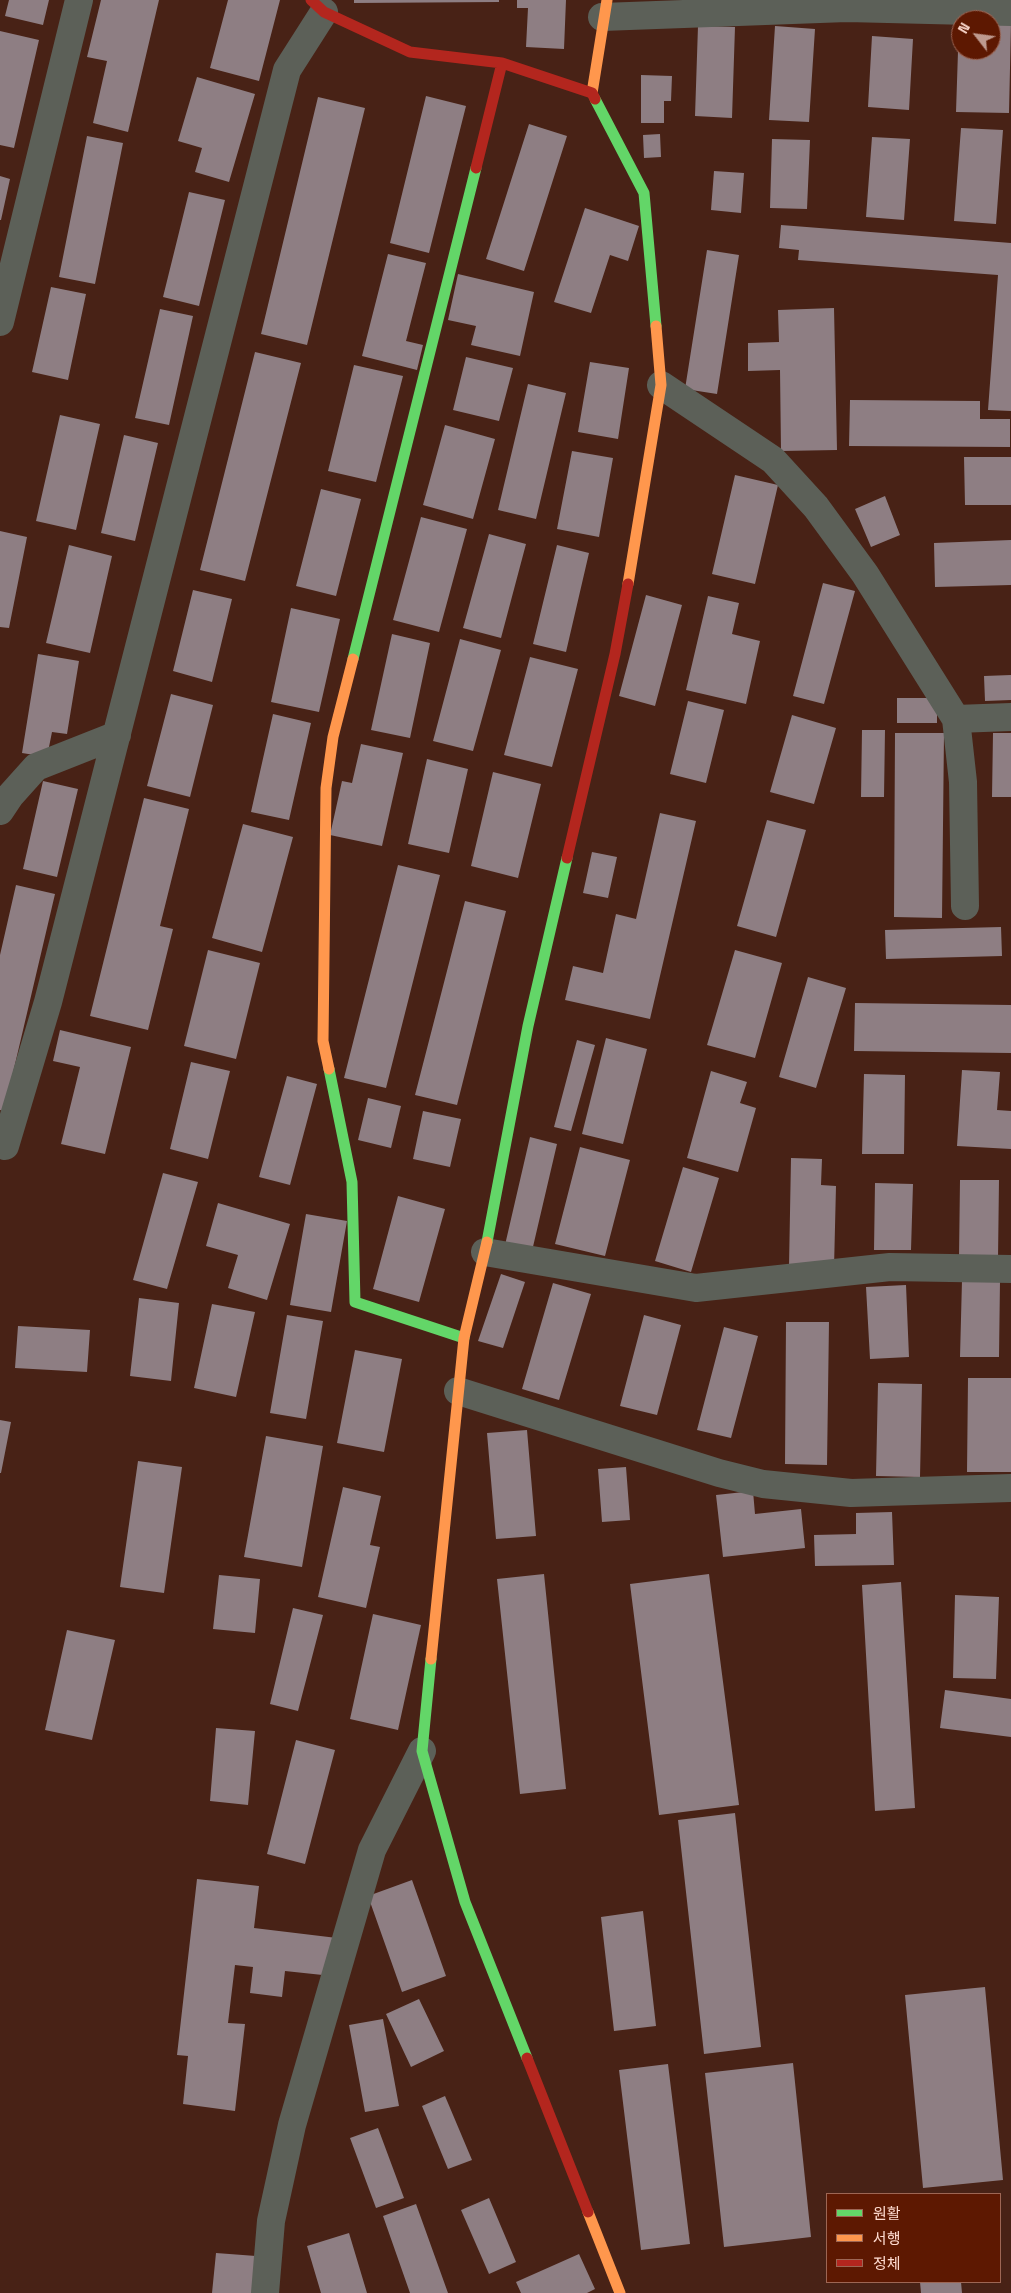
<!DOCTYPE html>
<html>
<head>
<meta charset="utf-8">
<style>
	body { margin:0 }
	#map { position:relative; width:1011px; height:2293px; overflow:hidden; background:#482216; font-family:"Space Grotesk","Noto Sans KR",sans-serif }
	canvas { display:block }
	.legend { position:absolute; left:826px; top:2193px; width:175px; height:90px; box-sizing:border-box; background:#5d1801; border:1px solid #9d6654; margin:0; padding:6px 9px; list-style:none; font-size:15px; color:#fedbd0 }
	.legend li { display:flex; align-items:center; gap:10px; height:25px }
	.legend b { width:25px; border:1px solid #9d6654 }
	.north { position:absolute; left:951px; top:10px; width:50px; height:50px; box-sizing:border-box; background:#5d1801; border:1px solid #9d6654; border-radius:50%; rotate:300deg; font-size:14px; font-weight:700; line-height:20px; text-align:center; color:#fedbd0 }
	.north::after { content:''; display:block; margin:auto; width:18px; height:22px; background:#be9a8f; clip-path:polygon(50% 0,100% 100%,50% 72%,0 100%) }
</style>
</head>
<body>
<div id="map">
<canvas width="1011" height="2293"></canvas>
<ul class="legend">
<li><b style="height:6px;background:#63d668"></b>원활</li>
<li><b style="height:6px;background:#ff974d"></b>서행</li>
<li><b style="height:6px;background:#b3261e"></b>정체</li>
</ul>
<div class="north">N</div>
</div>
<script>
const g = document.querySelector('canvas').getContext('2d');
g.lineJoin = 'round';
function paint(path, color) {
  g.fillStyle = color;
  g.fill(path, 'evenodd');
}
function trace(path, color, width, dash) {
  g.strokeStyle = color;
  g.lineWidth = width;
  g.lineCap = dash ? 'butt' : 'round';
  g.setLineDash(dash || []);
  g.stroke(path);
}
paint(new Path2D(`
	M9,0H49L43,25L5,16Z
	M101,0H159L128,132L93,123L107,61L87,57Z
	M228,0H280L259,81L210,68Z
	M354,0H499V2L354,3Z
	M517,0H566L564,49L526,47L528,8H517Z
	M959,21H961V50H991V22L1011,23L1009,113L956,112Z
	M698,26L735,27L732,118L695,116Z
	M775,26L815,29L809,122L769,120Z
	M0,31L39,40L14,148L0,145Z
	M872,36L913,39L909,110L868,107Z
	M641,75L672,76L671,101H664V123H641Z
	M197,77L255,94L229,182L195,172L202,148L178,141Z
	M426,96L466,106L429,253L390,243Z
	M318,97L365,108L307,345L261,334Z
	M529,124L567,136L524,271L486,259Z
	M961,128L1003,130L996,224L954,221Z
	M660,134L661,157L644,158L643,135Z
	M87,136L123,143L95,284L59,277Z
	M872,137L910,139L904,220L866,217Z
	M772,139L810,140L807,209L770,208Z
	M714,171L744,173L741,213L711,210Z
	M0,176L10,179L1,220H0Z
	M189,192L225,200L199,306L163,297Z
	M585,208L639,226L628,261L610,255L591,313L554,302Z
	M781,225L1011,243V411L988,410L998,275L798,260L799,250L779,248Z
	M707,250L739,255L717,394L685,389Z
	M388,254L426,263L406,341L423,345L417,370L362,356Z
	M458,274L534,292L520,356L471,345L476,326L448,320Z
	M51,287L86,294L68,380L32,372Z
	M834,308L837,450L781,451L780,370L748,371V343L779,342L778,310Z
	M160,309L193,316L169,425L135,418Z
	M255,352L301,363L245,581L200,570Z
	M466,357L513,368L499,421L453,410Z
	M590,362L629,368L618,439L578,432Z
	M354,365L403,376L376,482L328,471Z
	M528,384L566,393L536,519L498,510Z
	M850,400L980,401V419H1010V447L849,446Z
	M60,415L100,424L76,530L36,521Z
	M445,425L495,439L473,519L423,505Z
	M124,435L158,443L135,541L101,533Z
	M572,451L613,458L599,537L557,529Z
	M964,457H1011V505H965Z
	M735,475L778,485L755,584L712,574Z
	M321,489L361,499L336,596L296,586Z
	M885,496L900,535L871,547L855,509Z
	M421,517L467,529L439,632L393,620Z
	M0,531L27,537L9,628L0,627Z
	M489,534L526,544L501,638L463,628Z
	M1011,540V585L935,587L934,543Z
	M69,545L112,556L90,653L46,643Z
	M557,545L589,553L566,652L533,644Z
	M823,583L855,591L824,704L793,696Z
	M193,590L232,599L212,682L173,671Z
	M646,595L682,605L655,706L619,696Z
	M708,596L739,603L732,634L760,641L746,704L686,690Z
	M291,608L340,619L319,712L271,702Z
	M392,634L430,643L410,738L371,730Z
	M460,639L501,650L473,751L433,741Z
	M38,654L79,661L67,734L52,732L47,757L22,753Z
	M530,657L578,669L552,767L504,755Z
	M1011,675V700L985,701L984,676Z
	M171,694L213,705L190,797L147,786Z
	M897,698H937V723H897Z
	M688,701L724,710L706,783L670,774Z
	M273,714L311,723L289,820L251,812Z
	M792,715L836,728L814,804L770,792Z
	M862,730H885L884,797H861Z
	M895,733H944L942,918L894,917Z
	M993,733H1011V797H992Z
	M361,744L403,753L382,846L330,835L342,781L352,783Z
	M427,759L468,769L449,853L408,844Z
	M493,772L541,784L518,878L471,866Z
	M43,781L78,789L57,877L23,869Z
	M144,798L189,809L160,926L173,929L148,1030L90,1016Z
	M660,813L696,821L650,1019L565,1000L573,966L603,973L616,914L636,919Z
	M767,820L806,830L776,937L737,926Z
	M243,824L293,837L262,952L212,938Z
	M592,852L617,857L608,898L583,893Z
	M398,865L440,875L386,1088L344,1078Z
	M16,885L55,894L4,1111L0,1110V955Z
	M465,901L506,911L457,1105L415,1095Z
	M1001,927L1002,956L886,959L885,930Z
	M208,950L260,963L236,1059L184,1046Z
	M735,950L782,963L755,1058L707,1045Z
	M808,977L846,988L816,1088L779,1077Z
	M855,1003L1011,1005V1053L854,1051Z
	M60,1030L131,1047L105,1154L61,1144L80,1067L53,1061Z
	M606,1038L647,1049L623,1144L582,1134Z
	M577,1040L595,1045L571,1131L554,1127Z
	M191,1062L230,1071L208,1159L170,1149Z
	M962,1070L1000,1072L997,1110L1011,1111V1149L957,1146Z
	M711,1071L747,1082L740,1103L756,1108L738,1172L687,1158Z
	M864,1074L905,1075L904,1154H862Z
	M287,1076L317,1084L290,1185L259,1177Z
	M368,1098L401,1106L391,1148L358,1140Z
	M423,1111L461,1119L450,1167L413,1159Z
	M530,1137L557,1144L532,1251L505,1245Z
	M580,1147L630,1160L605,1256L555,1244Z
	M791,1158L822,1159L821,1185L836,1186L834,1268L789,1267Z
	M683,1167L719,1178L691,1272L655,1261Z
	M163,1173L198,1182L167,1289L133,1280Z
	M960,1180H999L998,1259L959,1258Z
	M875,1183L913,1184L911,1250H874Z
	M398,1196L445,1209L419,1302L373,1289Z
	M218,1203L290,1224L267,1300L228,1288L238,1255L206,1246Z
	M306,1214L347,1221L331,1312L290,1305Z
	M501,1274L525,1282L503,1348L478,1341Z
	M962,1280L1000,1281L999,1357H960Z
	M553,1283L591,1294L559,1400L522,1389Z
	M906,1285L909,1357L870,1359L866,1287Z
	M139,1298L179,1303L171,1381L130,1376Z
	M212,1304L255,1312L236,1397L194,1388Z
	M287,1315L323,1321L306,1419L270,1413Z
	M644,1315L681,1325L657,1415L620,1406Z
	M786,1322H829L827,1465L785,1464Z
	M18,1326L90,1330L87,1372L15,1368Z
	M724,1327L758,1336L731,1438L697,1430Z
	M355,1350L402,1359L384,1452L337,1443Z
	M968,1378H1011V1472H967Z
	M878,1383L922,1384L920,1477L876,1476Z
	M0,1420L11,1422L1,1473H0Z
	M527,1430L536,1536L496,1539L487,1433Z
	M266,1436L323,1446L302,1567L244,1557Z
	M138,1461L182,1467L164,1593L120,1587Z
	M626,1467L630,1520L602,1522L598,1469Z
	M343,1487L381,1496L370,1545L380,1547L366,1608L318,1597Z
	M753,1491L755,1514L801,1509L805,1548L723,1557L716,1495Z
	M892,1512L894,1565L815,1566L814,1535L856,1534V1513Z
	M544,1574L566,1789L520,1794L497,1579Z
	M709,1574L739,1805L659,1815L630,1584Z
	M219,1575L260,1579L255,1633L213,1629Z
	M901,1582L915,1808L875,1811L862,1585Z
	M955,1595L999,1597L996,1679L953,1678Z
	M293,1608L323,1615L298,1711L270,1704Z
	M373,1614L421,1625L398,1730L350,1719Z
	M67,1630L115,1640L92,1740L45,1730Z
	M945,1690L1011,1699V1737L940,1728Z
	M216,1728L255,1731L248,1805L210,1801Z
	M296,1740L335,1750L305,1864L267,1854Z
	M735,1813L761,2047L704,2054L678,1820Z
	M197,1879L259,1886L254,1928L337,1938L332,1976L285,1971L282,1997L250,1993L253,1967L235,1965L228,2023L245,2024L235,2111L183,2104L188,2056L177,2055Z
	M412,1880L446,1976L402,1992L368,1896Z
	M643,1911L656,2026L614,2031L601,1917Z
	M985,1987L1003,2180L923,2188L905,1995Z
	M419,1999L444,2051L411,2067L386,2014Z
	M383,2019L399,2106L365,2112L349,2025Z
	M793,2063L811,2237L724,2247L705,2073Z
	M668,2064L690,2244L641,2250L619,2070Z
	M445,2096L472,2160L448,2169L422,2106Z
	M378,2128L404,2198L376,2208L350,2138Z
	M489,2198L516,2262L489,2274L461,2210Z
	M416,2204L448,2293H410L383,2216Z
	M349,2233L367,2293H321L307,2246Z
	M216,2253L256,2256L252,2293H212Z
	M579,2254L595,2289L587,2293H521L516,2282Z
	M920,2282H961L962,2293H921Z`), '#8e7e83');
trace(new Path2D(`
	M602,17L847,8L1011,12
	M0,322L79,0
	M661,385L773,460L816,507L865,574L956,719L963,782L965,906
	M956,719L1011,717
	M0,811L10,796L36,767L117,735
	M5,1146L48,1002L287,70L324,12
	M485,1252L696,1288L890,1267L1011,1269
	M458,1391L719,1473L763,1484L851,1493L1011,1488
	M265,2293L271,2221L292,2125L372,1850L422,1751`), '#5c6058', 28);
trace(new Path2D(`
	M595,99L644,193L656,326
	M353,659L476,168
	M329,1069L352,1182L355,1302L464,1338
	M487,1242L528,1026L567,858
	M431,1659L422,1751L465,1902L527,2058`), '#63d668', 11);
trace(new Path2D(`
	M592,93L607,0
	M628,584L661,385L656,326
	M329,1069L323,1041L326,788L333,737L353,659
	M431,1659L464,1338L487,1242
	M588,2212L620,2293`), '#ff974d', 11);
trace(new Path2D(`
	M311,0L324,12L410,52L502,63L592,93L595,99
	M476,168L502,63
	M567,858L615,654L628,584
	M527,2058L588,2212`), '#b3261e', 11);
</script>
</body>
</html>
